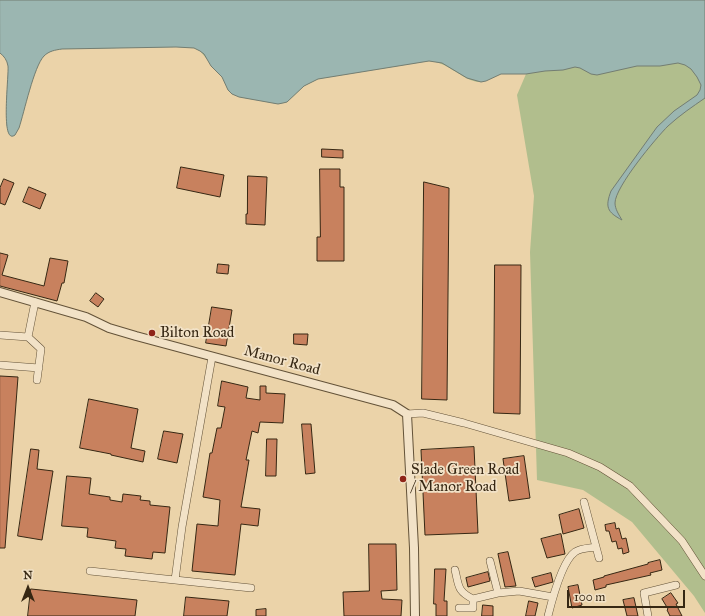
<!DOCTYPE html>
<html>
<head>
<meta charset="utf-8">
<style>
	body { margin:0 }
	#map { position:relative; width:705px; height:616px; overflow:hidden; background:#ebd3a9; font-family:"IM FELL Great Primer",serif }
	canvas { display:block }
	.north { position:absolute; left:8px; top:568px; width:40px; height:40px; -webkit-text-stroke:3px #f2e2c7; paint-order:stroke; rotate:0deg; font-size:11px; font-weight:700; line-height:16px; text-align:center; color:#362713 }
	.north::after { content:''; display:block; margin:auto; width:14px; height:18px; background:#362713; clip-path:polygon(50% 0,100% 100%,50% 72%,0 100%) }
	.scale { position:absolute; left:567px; top:590px; width:118px; height:18px; box-sizing:border-box; border:2px solid #362713; border-top:0; padding-left:5px; font-size:12px; line-height:14px; white-space:nowrap; color:#362713; -webkit-text-stroke:3px #f2e2c7; paint-order:stroke }
</style>
</head>
<body>
<div id="map">
<canvas width="705" height="616"></canvas>
<div class="north">N</div>
<div class="scale">100 m</div>
</div>
<script>
const g = document.querySelector('canvas').getContext('2d');
g.lineJoin = 'round';
function paint(path, color) {
  g.fillStyle = color;
  g.fill(path, 'evenodd');
}
function trace(path, color, width, dash) {
  g.strokeStyle = color;
  g.lineWidth = width;
  g.lineCap = dash ? 'butt' : 'round';
  g.setLineDash(dash || []);
  g.stroke(path);
}
function label(font, color, halo, rows, align = 'center') {
  g.font = font + ' "IM FELL Great Primer",serif';
  g.lineWidth = 3.5;
  g.setLineDash([]);
  g.textBaseline = 'middle';
  g.strokeStyle = halo;
  g.fillStyle = color;
  for (const [text, x, y, turn = 0] of rows) {
    g.save();
    g.translate(x, y);
    g.rotate((+turn || 0) * Math.PI / 180);
    g.textAlign = isNaN(turn) ? turn : align;
    if (halo) g.strokeText(text, 0, 0);
    g.fillText(text, 0, 0);
    g.restore();
  }
}
paint(new Path2D(`
	M0,0H705V613L694,596L632,522L583,490L537,480L530,252L534,196L517,95L526,74C518,74 508,73 501,74C492,76 487,83 477,82C459,78 448,62 429,61L318,79L304,86L287,102L283,103L278,104L239,97L232,94L228,90L222,77L200,51L194,48L176,47L62,49C55,50 49,51 44,56C34,66 24,113 19,128L15,135C0,146 9,77 8,66C7,60 4,56 0,53Z`), '#b1be8d');
const water = new Path2D(`
	M0,0H705V98C692,107 680,115 668,126C656,138 615,187 615,203C615,209 619,215 622,220C607,212 605,207 611,191L657,127L674,111L697,95L700,90L701,85L697,77L691,69L685,65L678,63L660,66H637L597,75L591,74L580,68L575,67L563,70L545,71L526,74H501L486,81L481,82L467,78L442,63L429,61L318,79L304,86L287,102L283,103L278,104L239,97L232,94L228,90L222,77L211,66L204,54L200,51L194,48L176,47L62,49C55,50 49,51 44,56C34,66 24,113 19,128L15,135C0,146 9,77 8,66C7,60 4,56 0,53Z`);
paint(water, '#9bb6b1');
trace(water, '#737d72', 1);
const building = new Path2D(`
	M322,149L343,150V158L322,157Z
	M181,167L224,175L220,197L177,188Z
	M320,169H340V187H344V261H317V237H320Z
	M248,176L267,177L265,225L246,224V214H247Z
	M4,179L14,183L5,205L0,203V188Z
	M424,182L449,188L447,400L422,399Z
	M29,187L46,194L40,209L23,202Z
	M0,253L8,255L2,275L44,286L50,258L68,261L64,283H62L57,301L0,286Z
	M218,264L229,265L228,274L217,273Z
	M495,265H521L520,414L494,413Z
	M96,293L104,299L98,307L90,301Z
	M212,307L232,310L226,346L206,343Z
	M294,334H308L307,345L294,344Z
	M0,376L18,377L5,548H0Z
	M222,381L248,387L246,398L260,400V386H266V393L285,394L283,423L260,422L258,433L252,431L246,460H249L241,507L260,509L258,526L241,524L235,575L192,571L197,524L218,526L220,500L203,497L210,453H212L217,428H221L225,407L218,406Z
	M89,399L138,409L131,448L145,451L143,462L111,455V454L80,448Z
	M302,424H311L315,473L306,474Z
	M164,431L183,434L177,463L158,459Z
	M267,439H277L276,476H266Z
	M474,447L478,533L425,535L421,450Z
	M31,449L39,450L37,469L53,471L42,540L18,536Z
	M524,456L530,498L509,501L503,459Z
	M67,476L91,478L89,494L110,497V500L122,502L123,494L141,496L140,500L150,501V505L170,507L165,553L153,552L152,559L125,556L126,549L115,548L116,541L87,537L88,528L62,526Z
	M579,509L584,528L563,534L559,515Z
	M615,523L616,529L619,528L622,539L626,538L629,552L623,554L622,548L618,549L616,541L612,542L609,531H606L605,525Z
	M561,534L565,554L547,558L541,539Z
	M369,544H396L397,590L381,591L382,599L402,600L401,616H344L343,592L369,591Z
	M508,552L516,586L505,587L498,554Z
	M660,560L662,570L650,573L651,575L606,585V587L595,590L593,580L604,577V576L648,564V563Z
	M435,569H446L444,601H447V616H436V604H434Z
	M488,572L490,581L468,587L466,578Z
	M551,573L553,582L535,587L532,578Z
	M578,585L582,605L572,608L568,587Z
	M31,589L137,600L135,616H28Z
	M671,593L678,603L676,604L682,616H670L667,610L668,609L662,599Z
	M186,597L229,601L227,616H184Z
	M634,598L638,616H627L623,600Z
	M529,601L538,603L535,616H526Z
	M483,605L493,606V616H482Z
	M266,609V616H256V610Z`);
paint(building, '#c8815e');
trace(building, '#362713', 1);
const minor = new Path2D(`
	M35,302L28,337L41,349L37,380
	M0,335L28,337
	M212,357L182,527L175,580L251,588
	M0,365L39,368
	M407,414L423,413L464,423L568,453L600,467L630,486L682,541L705,576
	M584,502L599,558
	M490,561L498,593
	M455,570C459,586 457,591 473,599
	M90,571L175,580
	M459,608H473V599L498,593L519,591L553,597
	M548,616C552,600 562,561 575,552C580,548 590,548 596,547
	M648,616L644,593L676,585`);
const tertiary = new Path2D(`
	M0,292L86,317L109,328L136,336L393,405L407,414L414,548L415,616`);
trace(minor, '#635238', 8);
trace(tertiary, '#635238', 10);
trace(minor, '#f2e2c7', 7);
trace(tertiary, '#f2e2c7', 8);
for (const [x, y, r, color] of [
	[152,333,4,"#8f2418"],
	[403,479,4,"#8f2418"]
]) {
  const dot = new Path2D();
  dot.arc(x, y, r, 0, 2 * Math.PI);
  g.fillStyle = color;
  g.fill(dot);
  trace(dot, '#f2e2c7', 1.5);
}
label('15px', '#362713', '#f2e2c7', [
	["Bilton Road",160,333],
	["Slade Green Road",411,470],
	["/ Manor Road",411,487]
], 'left');
label('15px', '#362713', '#f2e2c7', [
	["Manor Road",282,361,15]
]);
</script>
</body>
</html>
